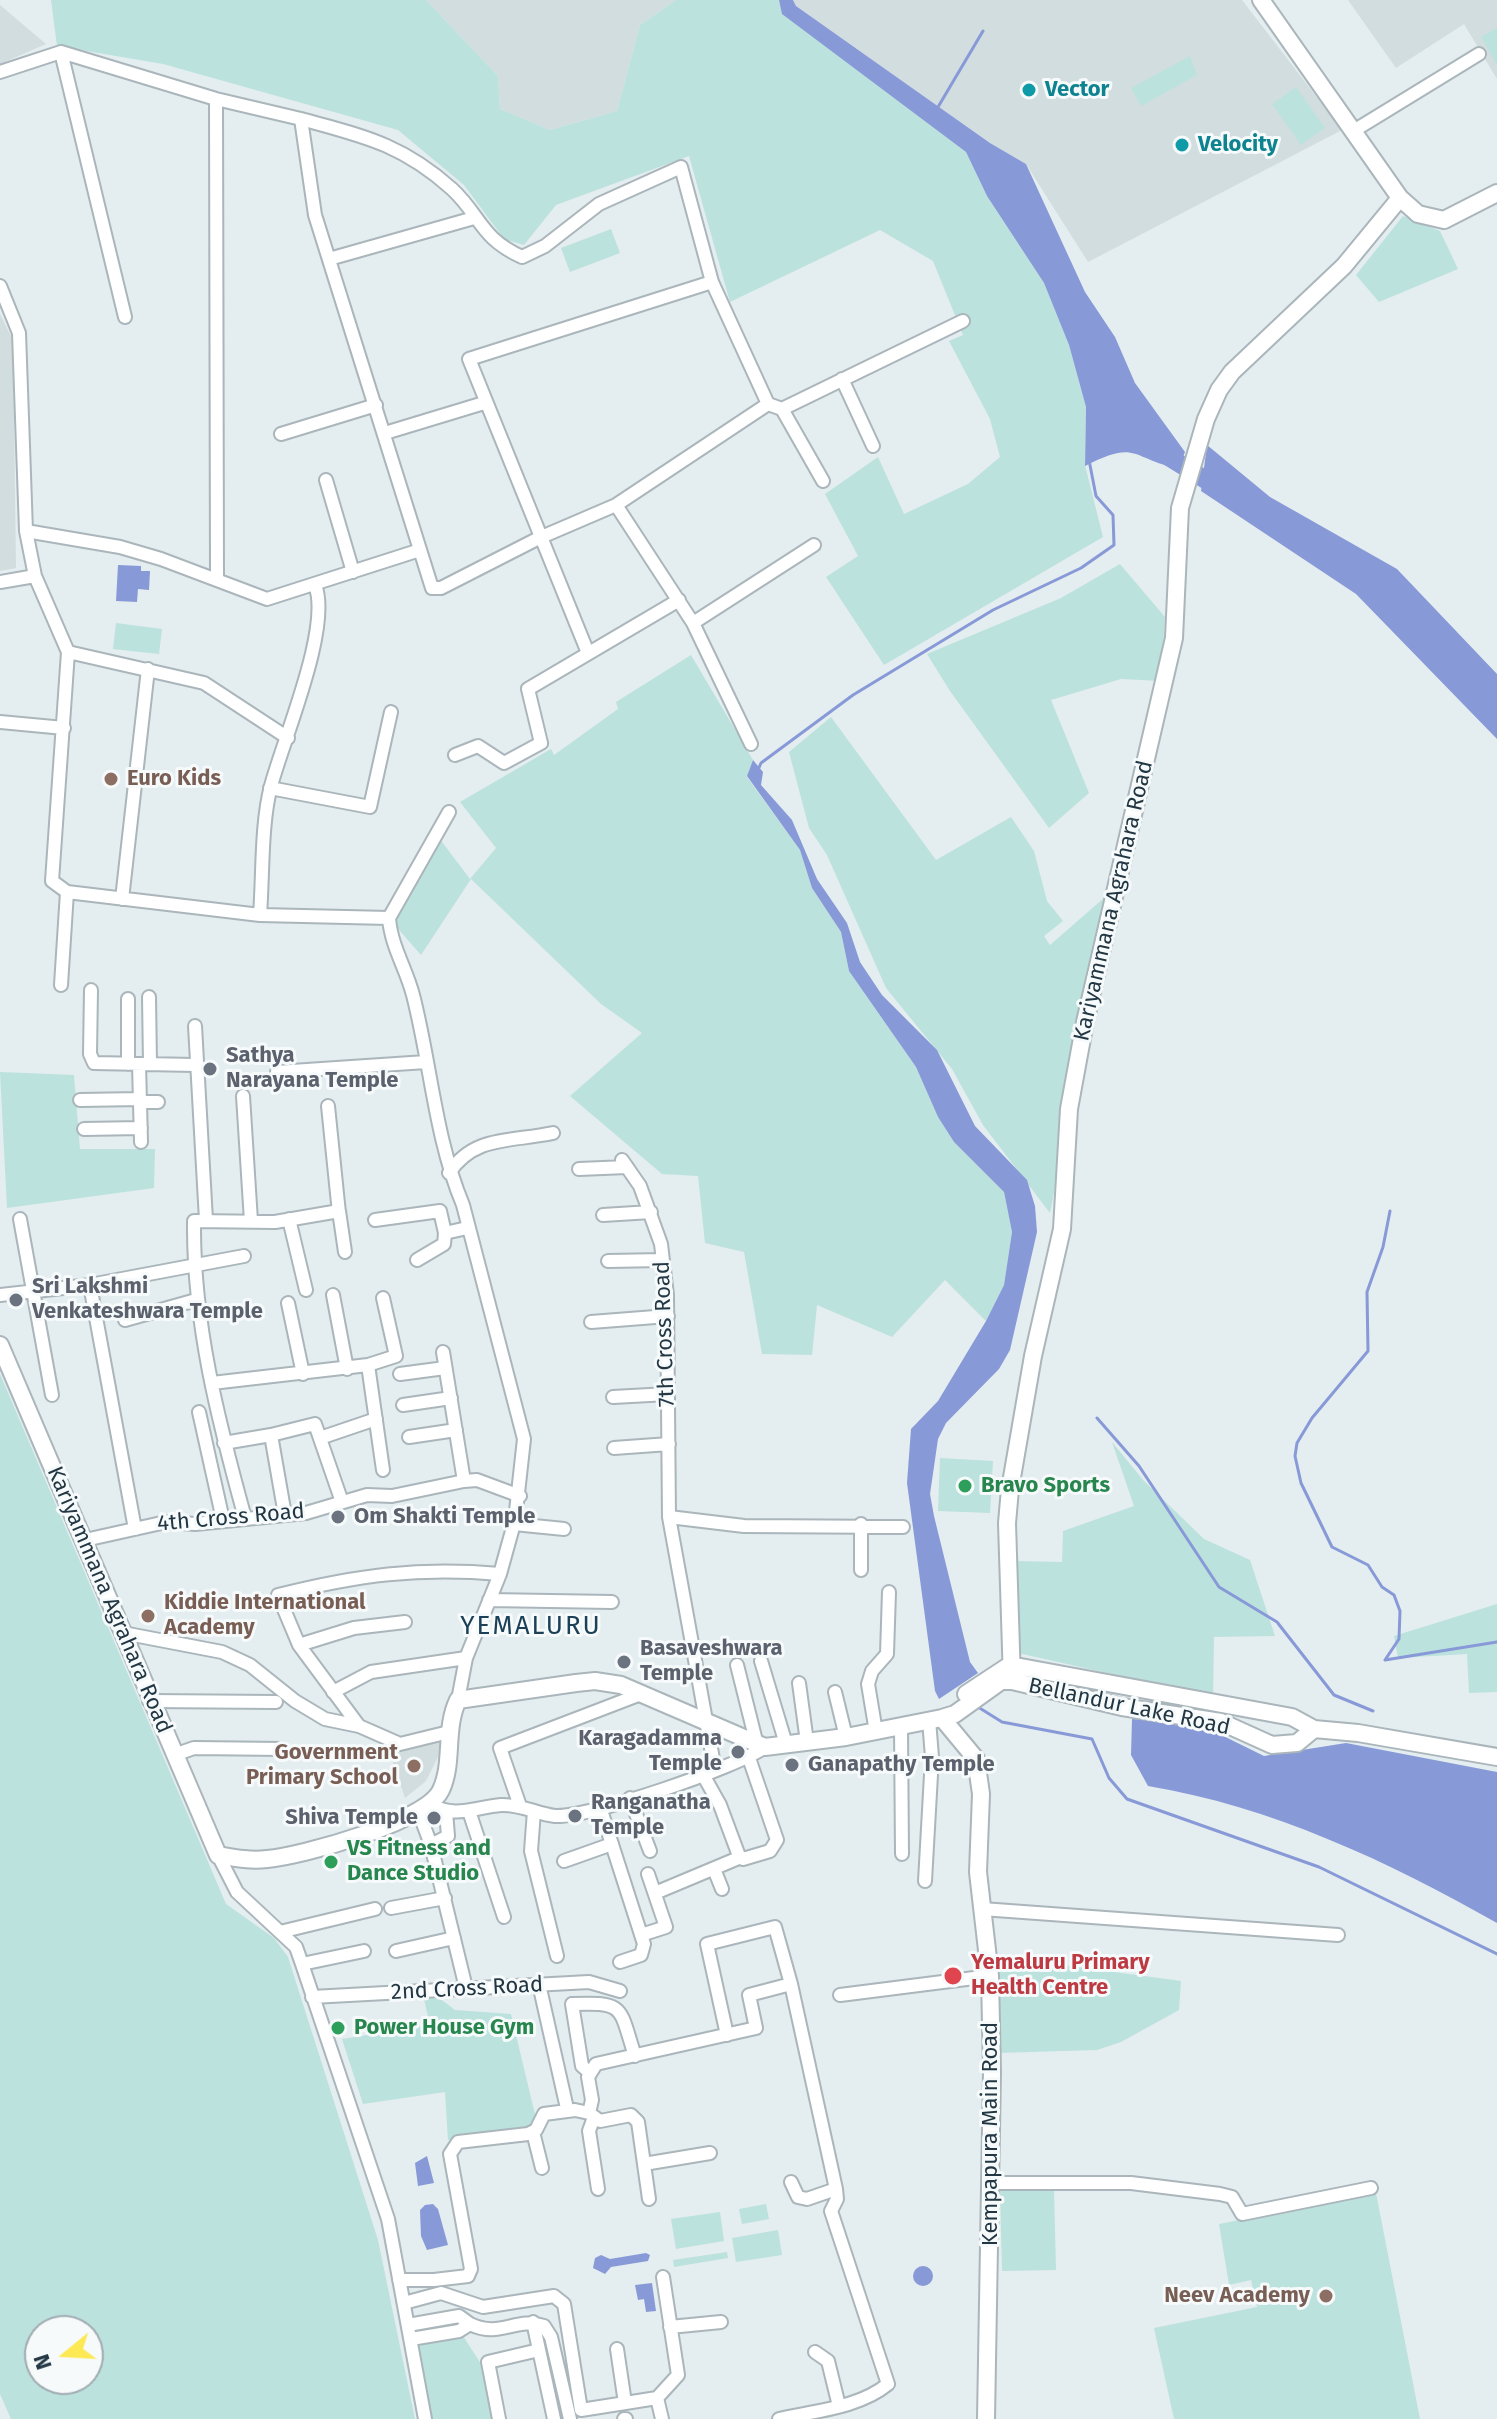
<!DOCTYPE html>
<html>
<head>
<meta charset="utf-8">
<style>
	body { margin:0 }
	#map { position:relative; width:1497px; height:2419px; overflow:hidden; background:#e4edef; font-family:"Fira Sans",sans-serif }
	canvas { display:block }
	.north { position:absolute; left:24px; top:2315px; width:80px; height:80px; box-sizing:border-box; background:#f6fafb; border:2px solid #a1acb1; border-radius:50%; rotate:252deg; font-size:22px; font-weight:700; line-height:32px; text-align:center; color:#223743 }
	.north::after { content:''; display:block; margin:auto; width:28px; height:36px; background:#fde954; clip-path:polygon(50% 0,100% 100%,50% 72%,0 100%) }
</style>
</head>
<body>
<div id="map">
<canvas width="1497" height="2419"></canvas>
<div class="north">N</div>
</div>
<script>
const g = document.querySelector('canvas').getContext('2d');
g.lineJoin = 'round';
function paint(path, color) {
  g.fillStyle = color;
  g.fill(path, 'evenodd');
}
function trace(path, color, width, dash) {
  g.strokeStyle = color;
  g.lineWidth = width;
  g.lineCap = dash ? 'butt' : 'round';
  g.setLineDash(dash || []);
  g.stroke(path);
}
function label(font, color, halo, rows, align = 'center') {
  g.font = font + ' "Fira Sans",sans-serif';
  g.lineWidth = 6;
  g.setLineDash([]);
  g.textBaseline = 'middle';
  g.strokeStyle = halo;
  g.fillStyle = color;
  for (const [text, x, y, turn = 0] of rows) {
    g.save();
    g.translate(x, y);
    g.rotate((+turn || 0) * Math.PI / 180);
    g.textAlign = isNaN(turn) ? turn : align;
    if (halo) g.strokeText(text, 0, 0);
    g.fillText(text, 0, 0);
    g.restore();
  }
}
paint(new Path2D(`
	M426,0H676L640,25L617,111L550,130L500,109L498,76Z
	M793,0H1242L1342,130L1088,262L1026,164L990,143L796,6Z
	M1348,0H1497V79L1464,24L1396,68Z
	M0,5L46,44L0,64Z
	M0,314L13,340L16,568L0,571Z
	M440,1734L441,1751L426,1781L405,1798L388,1748Z`), '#d2dddf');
paint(new Path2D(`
	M51,0H426L498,76L500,109L550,130L617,111L640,25L676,0H779L783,14L966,152L987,196L1044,283L1069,345L1086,407L1085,465L1103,537L884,665L826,577L858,556L825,494L878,457L904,514L968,484L1000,457L990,419L949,341L963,335L933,261L880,230L730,302L689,156L556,205L524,245L504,239L464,185L398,130L163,64L57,46Z
	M1497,28V65L1481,37Z
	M1190,56L1197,75L1141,106L1131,88Z
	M1296,87L1325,128L1301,145L1272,104Z
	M1403,216L1440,231L1458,269L1379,302L1356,275Z
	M611,229L620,253L570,272L561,248Z
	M1120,564L1165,617L1161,681L1121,679L1051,700L1089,793L1049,828L950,691L927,654L1061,598Z
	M116,623L162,629L159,654L113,649Z
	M691,655L753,760L747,777L800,850L812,888L841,932L849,971L916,1067L938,1117L954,1142L1004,1192L1012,1232L1004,1285L986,1321L945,1280L892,1337L817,1305L812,1355L762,1354L744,1252L705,1243L698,1176L662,1174L570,1096L642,1033L601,1004L471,879L421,955L393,923L439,838L470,879L496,848L460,802L551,749L554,755L618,709L616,702Z
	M831,717L936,860L1011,817L1034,851L1047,901L1063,921L1044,936L1050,945L1112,891L1050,1213L983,1125L952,1069L886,988L827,855L809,828L789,752Z
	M0,1072L74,1075L80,1149H155L154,1188L7,1208Z
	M0,1374L226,1904L274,1938L288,1957L378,2240L415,2419H11L0,2394ZM88,2331V2379H40V2331Z
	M1112,1442L1144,1481L1204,1539L1250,1560L1275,1636L1214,1637L1213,1697L1018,1653L1015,1561L1062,1562L1063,1531L1134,1506Z
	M940,1458L993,1461L990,1513L938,1511Z
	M1497,1604V1692L1469,1693L1467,1654L1398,1658L1394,1636Z
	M996,1956L1181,1981L1179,2010L1121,2042L1097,2050L997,2053Z
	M434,1994L455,2010L511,2014L538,2127L448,2140L445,2092L363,2104L342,2039L430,2025L423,1995Z
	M1054,2190L1056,2270L1002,2271L1000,2191Z
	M1376,2193L1420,2419H1174L1154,2328L1257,2307L1251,2280L1229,2285L1219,2224Z
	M766,2204L769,2219L742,2224L739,2209Z
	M720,2212L724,2241L676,2249L671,2219Z
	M778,2230L782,2255L736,2262L732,2238Z
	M727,2252L728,2258L674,2267L673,2260Z
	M449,2335L463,2336L483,2367L493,2419H431L418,2342Z`), '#bce2de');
paint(new Path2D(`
	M779,0H793L796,6L990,143L1026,164L1085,292L1115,337L1135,383L1185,452L1178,469C1129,457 1137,440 1085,466L1086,407L1069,345L1044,283L987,196L966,152L782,14Z
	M1207,445L1270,497L1397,569L1497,674V739L1356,594L1201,491Z
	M118,565L141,566V571H150L149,590L138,589L137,602L116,601Z
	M753,760L763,772L761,785L792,820L817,879L847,923L860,962L882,995L937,1050L975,1126L1027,1180L1035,1206L1037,1232L1010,1350L999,1369L946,1423L938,1439L930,1494L934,1516L970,1662L978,1673L939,1699L935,1691L907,1483L911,1429L938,1401L986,1321L1004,1285L1012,1232L1004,1192L954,1142L938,1117L916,1067L849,971L841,932L812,888L800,850L747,776Z
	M1132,1719L1195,1722L1264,1756L1346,1743L1497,1772V1923C1390,1862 1270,1806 1148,1786L1131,1755Z
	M427,2156L434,2183L418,2186L415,2163Z
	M433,2204L438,2209L448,2245L427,2250L421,2236L420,2210L425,2205Z
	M646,2253L650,2255L648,2261L611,2267L605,2274L593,2268L595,2258L601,2255L610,2259Z
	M913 2276a10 10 0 1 1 20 0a10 10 0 1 1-20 0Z
	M652,2283L656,2311L646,2312L644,2299L638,2300L635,2285Z`), '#8899d8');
trace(new Path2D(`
	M938,107L983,31
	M758,770L761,763L853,695L993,610L1081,568L1114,545L1113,515L1096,496L1089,460
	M1097,1418L1139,1466L1219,1587L1277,1622L1334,1695L1373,1711
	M1385,1660L1399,1639L1400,1611L1394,1595L1382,1587L1368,1565L1332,1547L1301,1483L1295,1456L1297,1443L1312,1418L1368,1351L1367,1292L1383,1247L1390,1211
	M1385,1660L1497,1642
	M978,1707L1002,1722L1092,1739L1109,1778L1127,1799L1319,1867L1497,1954`), '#8899d8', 3);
trace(new Path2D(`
	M1159,451L1222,490`), '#8899d8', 18);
const minor = new Path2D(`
	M61,52L125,317
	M0,72L61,52L216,99L301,119L315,215L432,588H441L539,538L616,505L768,404L712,282L681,167L599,204L545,246L522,257C480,238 481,216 452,189C402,144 363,136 301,119
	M216,99L217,580
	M1355,130L1479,54
	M329,259L474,218
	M0,286L19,333L26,531L35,576L68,652L52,881L67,892L260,915C263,876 261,823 271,786C283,740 332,627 315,585
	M842,379L873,446
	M768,404L782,409L963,321
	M782,409L823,481
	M385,433L484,403
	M281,434L376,405
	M326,480L353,572
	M616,505L693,623L814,545
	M26,531L120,547L161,559L267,599L420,550
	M0,582L35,576
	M693,623L751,744
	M68,652L204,683L288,738
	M588,653L469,359L712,282
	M0,722L64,728
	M455,755L478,746L504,763L541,743L528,689L679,600
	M270,788L370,807L391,712
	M449,812L389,918C391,946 406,968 413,995C431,1065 435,1138 463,1205L524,1439L515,1520L500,1574L466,1658L458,1700
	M122,899L148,669
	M260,915L389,918
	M61,985L67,892
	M91,990L90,1054L94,1063L195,1065
	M149,997L150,1064
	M128,999V1064
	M195,1026L206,1220
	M139,1064L141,1142
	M277,1072L426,1062
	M243,1096L251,1221
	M80,1100L140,1099
	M140,1102H158
	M328,1106L339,1213
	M84,1129L141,1128
	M622,1160L640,1186L661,1244L667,1295L669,1517L715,1770
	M579,1169L627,1167
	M449,1173C474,1135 511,1142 553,1133
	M603,1215L651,1212
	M20,1219L52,1395
	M289,1219L306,1290
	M375,1220L440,1211L445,1233
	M417,1260L444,1244L445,1233L467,1228
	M608,1261L663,1260
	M90,1285L135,1529
	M0,1295L90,1285L244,1256
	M333,1295L347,1369
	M288,1303L303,1374
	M125,1320L196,1300
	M591,1322L668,1316
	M443,1352L464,1481
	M400,1374L445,1368
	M212,1383L368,1365
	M613,1397L668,1394
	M403,1405L451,1398
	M199,1412L223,1520
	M409,1437L456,1430
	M320,1438L376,1419
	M224,1443L271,1435
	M614,1448L669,1444
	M383,1470L368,1365L396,1356L383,1298
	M285,1515L271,1435L315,1424L342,1502
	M669,1517L744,1526L903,1527
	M245,1518C218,1420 193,1323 194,1221L275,1222L339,1211L345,1252
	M514,1524L564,1529
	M85,1540L166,1522L195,1524L306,1513L367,1495L392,1496L464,1481L477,1480L520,1496
	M861,1570V1524
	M489,1600L612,1602
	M123,1633L222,1652L250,1665L295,1701L325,1719L359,1726L400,1744L449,1732
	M299,1645L354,1628L405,1622
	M761,1661L786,1744
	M737,1665L757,1745
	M799,1683L807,1742
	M333,1692L371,1672L466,1658
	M835,1692L846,1737
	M149,1701L276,1702
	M359,1726L299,1645L278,1595C358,1575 418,1567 500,1574
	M901,1727L902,1854
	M876,1732L868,1684L872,1671L887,1654L889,1592
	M174,1755L194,1748L282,1749
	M702,1773L720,1805L739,1856L743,1859L770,1851L777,1840L749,1758
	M630,1798L650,1851
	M430,1804C455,1819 475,1807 501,1805C521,1804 537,1814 555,1816C589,1818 737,1767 765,1747
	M520,1806L500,1748L641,1694
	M600,1807L644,1944L641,1955L620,1962
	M418,1810L431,1845L466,1988
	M469,1811L504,1917
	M534,1811L531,1851L557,1956
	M431,1845L448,1836L446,1812
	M218,1855L237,1892L296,1947L302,1964L388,2219L425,2419
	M564,1861L612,1844
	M714,1869L722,1889
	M925,1881L932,1757L929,1720
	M655,1893L741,1857
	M391,1908L445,1898
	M982,1909L1338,1935
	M280,1932L375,1909
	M641,1935L666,1927L648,1874
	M396,1951L454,1938
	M302,1964L364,1951
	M539,1984L566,2104
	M840,1995L990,1976
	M312,1997L589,1982L620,1991
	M727,2035L707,1944L775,1927L791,1984L836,2189L837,2199L831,2211L888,2384C859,2408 814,2411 779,2419
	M589,2072L582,2066L572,2004C626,2002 619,2007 635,2056
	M589,2113L600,2121L631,2115L638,2122L649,2199
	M594,2117L589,2131L598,2189
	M533,2132L542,2168
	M644,2164L710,2153
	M791,2182L798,2197L807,2199L836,2189
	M991,2183H1131L1220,2194L1232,2197L1242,2214L1371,2188
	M399,2280H434L468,2276L471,2269L450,2154L458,2142L528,2134L536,2130L544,2114L575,2110L589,2113L592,2100L588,2077L596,2064L756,2028L749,1995L791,1984
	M404,2303L441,2293L483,2307L554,2296L564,2304L581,2410L657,2398L662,2419
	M533,2322L554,2419
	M470,2324C501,2339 516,2316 544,2326L551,2337L570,2419
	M408,2325L459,2316L470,2324L459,2331L411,2339
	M670,2327L721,2322
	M617,2349L625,2403
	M815,2352L828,2361L839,2406
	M657,2398L678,2375L663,2277
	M499,2419L488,2362L539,2350
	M624,2419H626`);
const tertiary = new Path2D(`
	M1261,0L1400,198L1418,214L1444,220L1497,193
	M0,1345L218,1855C235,1858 250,1861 267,1859C301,1856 427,1822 441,1790C454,1762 444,1729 458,1700L576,1683L595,1681L621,1685L765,1747L846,1737L942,1718L955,1714L1001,1681H1012L1122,1707L1221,1722L1272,1745L1297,1743L1314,1729
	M1012,1681L1007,1523L1010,1489L1033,1356L1062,1229L1069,1109L1085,1022L1174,638L1180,508L1206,419L1219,390L1232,372L1344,266L1400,198
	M966,1694L1010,1665L1292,1717L1314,1729L1358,1733L1497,1757
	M942,1718L976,1759L981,1794L978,1872L990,1976L992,2072L986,2419`);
trace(minor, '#aab6bb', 16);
trace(tertiary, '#aab6bb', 20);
trace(minor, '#fff', 12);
trace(tertiary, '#fff', 16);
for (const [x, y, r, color] of [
	[1029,90,8,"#0f9aa8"],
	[1182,145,8,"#0f9aa8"],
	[111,779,8,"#8d6e63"],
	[210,1069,8,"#6b7280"],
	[16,1300,8,"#6b7280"],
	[965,1486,8,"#2e9e5b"],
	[338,1517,8,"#6b7280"],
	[148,1616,8,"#8d6e63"],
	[624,1662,8,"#6b7280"],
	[738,1752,8,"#6b7280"],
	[792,1765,8,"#6b7280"],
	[414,1766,8,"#8d6e63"],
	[575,1816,8,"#6b7280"],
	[434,1818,8,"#6b7280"],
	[331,1862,8,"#2e9e5b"],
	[953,1976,10,"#e0444e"],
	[338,2028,8,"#2e9e5b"],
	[1326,2296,8,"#8d6e63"]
]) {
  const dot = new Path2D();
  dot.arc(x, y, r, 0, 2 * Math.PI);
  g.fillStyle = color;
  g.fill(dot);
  trace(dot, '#f6fafb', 3);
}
label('bold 22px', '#0d838f', '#f6fafb', [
	["Vector",1045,90],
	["Velocity",1198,145]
], 'left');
label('bold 22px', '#785e54', '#f6fafb', [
	["Euro Kids",127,779],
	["Kiddie International",164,1603],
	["Academy",164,1628],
	["Government",398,1753,"right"],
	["Primary School",398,1778,"right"],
	["Neev Academy",1310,2296,"right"]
], 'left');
label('22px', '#223743', '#f6fafb', [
	["Kariyammana Agrahara Road",1114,901,-77],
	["7th Cross Road",665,1334,-92],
	["4th Cross Road",231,1518,-5],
	["Kariyammana Agrahara Road",109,1600,67],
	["Bellandur Lake Road",1129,1707,12],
	["2nd Cross Road",467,1989,-3],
	["Kempapura Main Road",991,2134,-90]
]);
label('bold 22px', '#5b616d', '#f6fafb', [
	["Sathya",226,1056],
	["Narayana Temple",226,1081],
	["Sri Lakshmi",32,1287],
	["Venkateshwara Temple",32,1312],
	["Om Shakti Temple",354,1517],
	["Basaveshwara",640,1649],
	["Temple",640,1674],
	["Karagadamma",722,1739,"right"],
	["Temple",722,1764,"right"],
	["Ganapathy Temple",808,1765],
	["Ranganatha",591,1803],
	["Temple",591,1828],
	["Shiva Temple",418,1818,"right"]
], 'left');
label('bold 22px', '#27864d', '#f6fafb', [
	["Bravo Sports",981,1486],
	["VS Fitness and",347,1849],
	["Dance Studio",347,1874],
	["Power House Gym",354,2028]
], 'left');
label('bold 22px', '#be3a42', '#f6fafb', [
	["Yemaluru Primary",971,1963],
	["Health Centre",971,1988]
], 'left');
g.letterSpacing = '2px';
label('26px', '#1b4057', '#f6fafb', [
	["YEMALURU",531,1627]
]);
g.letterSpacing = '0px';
</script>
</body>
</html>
